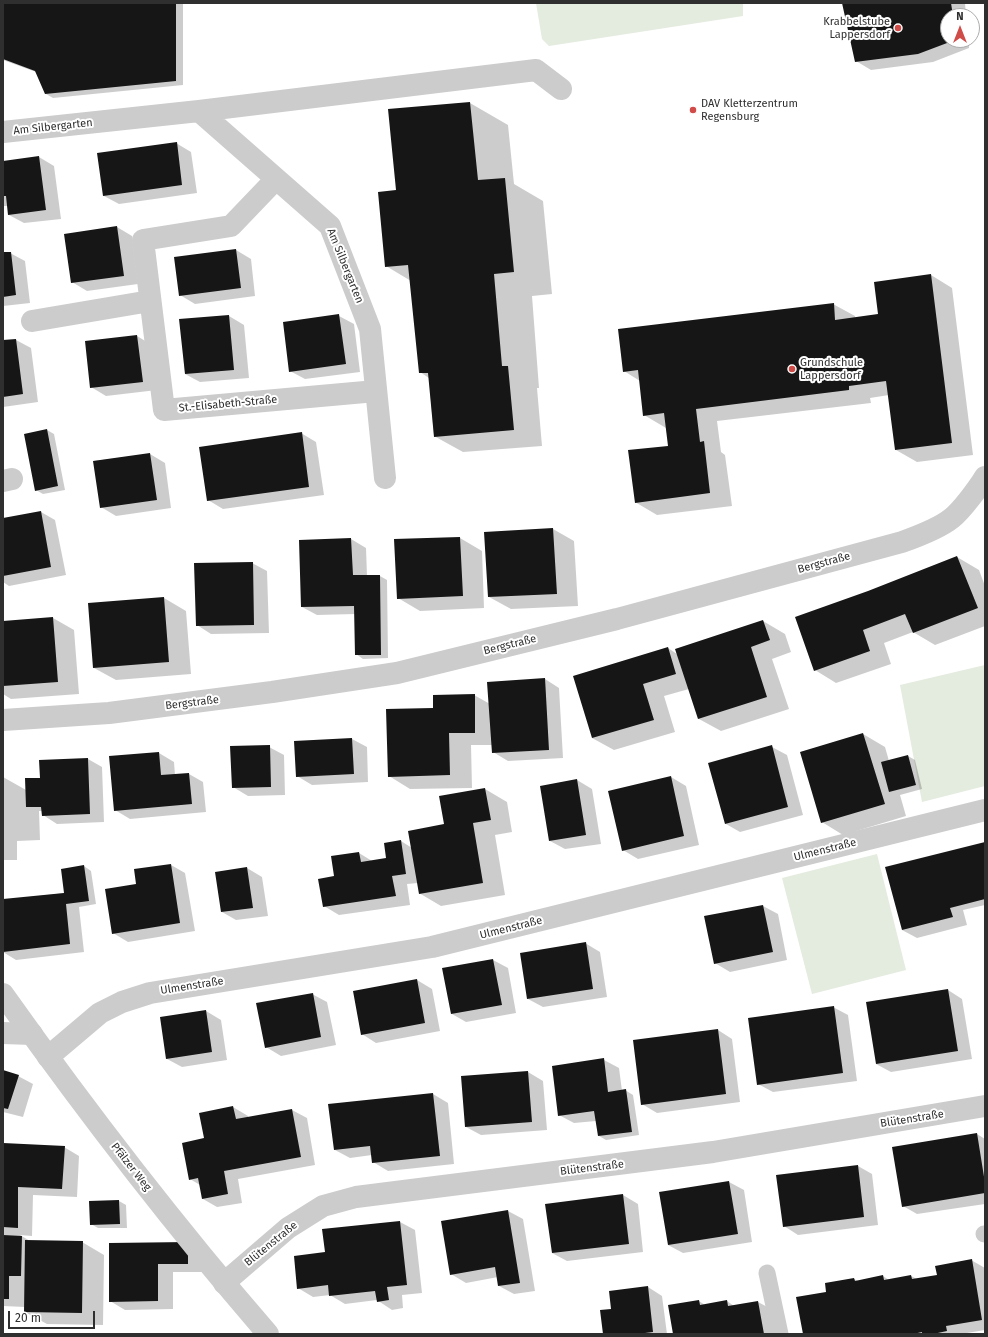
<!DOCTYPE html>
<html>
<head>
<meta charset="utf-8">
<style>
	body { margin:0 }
	#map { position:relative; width:988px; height:1337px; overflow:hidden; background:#fff; font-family:"Fira Sans",sans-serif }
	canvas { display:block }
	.frame { position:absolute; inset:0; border:4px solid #2f2f2f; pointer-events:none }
	.north { position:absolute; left:940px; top:8px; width:40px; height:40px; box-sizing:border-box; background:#fff; border:1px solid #acacac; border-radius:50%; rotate:0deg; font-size:11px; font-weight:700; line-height:16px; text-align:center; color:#2f2f2f }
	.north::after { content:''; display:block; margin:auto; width:14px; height:18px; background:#d04c48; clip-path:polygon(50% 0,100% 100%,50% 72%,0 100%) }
	.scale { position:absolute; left:8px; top:1311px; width:87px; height:18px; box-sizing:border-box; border:2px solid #2f2f2f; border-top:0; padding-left:5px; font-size:12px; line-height:14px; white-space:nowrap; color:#2f2f2f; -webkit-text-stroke:3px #fff; paint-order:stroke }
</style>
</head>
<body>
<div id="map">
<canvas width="988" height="1337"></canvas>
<div class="frame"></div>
<div class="north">N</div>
<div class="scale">20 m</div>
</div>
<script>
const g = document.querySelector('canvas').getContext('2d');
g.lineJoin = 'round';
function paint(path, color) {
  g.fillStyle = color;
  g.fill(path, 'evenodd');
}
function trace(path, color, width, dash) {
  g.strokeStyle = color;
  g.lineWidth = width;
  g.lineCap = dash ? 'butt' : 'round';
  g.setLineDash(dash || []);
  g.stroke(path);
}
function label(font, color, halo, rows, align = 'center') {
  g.font = font + ' "Fira Sans",sans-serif';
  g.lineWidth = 4;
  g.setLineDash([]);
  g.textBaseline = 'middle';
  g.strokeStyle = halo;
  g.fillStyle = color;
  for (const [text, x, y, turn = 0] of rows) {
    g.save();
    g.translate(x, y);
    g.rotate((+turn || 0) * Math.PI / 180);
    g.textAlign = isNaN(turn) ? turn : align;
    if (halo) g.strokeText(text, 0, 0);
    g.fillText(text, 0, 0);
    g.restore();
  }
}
paint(new Path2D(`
	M536,3H743V16L549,46L542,39Z
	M985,665V786L922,802L900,685Z
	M877,854L906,970L812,994L782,878Z`), '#e4ebdf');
paint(new Path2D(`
	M3,3H183V85L53,98L46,94L36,72L3,60Z
	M845,3H965L966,16H948V40H969V48L933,62L871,70L856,61Z
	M470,103L508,125L514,184L543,201L552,294L532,296L539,388H537L542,446L463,452L434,436L429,378L420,372L411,281L386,266L397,191L389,110Z
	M176,143L191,152L197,193L119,204L104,196L98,154Z
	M39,157L54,166L61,219L24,223L9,215L8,206H3V162Z
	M117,227L132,236L138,284L87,291L72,282Z
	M236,250L251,259L255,296L195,304L180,295Z
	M3,253H10L25,261L30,303L3,306Z
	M931,275L952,288L973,455L917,462L896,450L889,395L870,398L871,403L717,421L721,452L725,455L732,506L657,515L635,502L669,446L666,428L644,415L640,381L624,371L833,304L855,316V318L879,315Z
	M229,316L244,325L249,378L200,382L185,374L181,320Z
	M339,316L354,324L360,372L305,379L290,371Z
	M137,336L152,345L157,390L106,396L91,387Z
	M16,340L31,348L38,402L3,407V342Z
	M47,430L54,434L65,490L43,494L36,490Z
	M301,433L316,442L324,495L223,509L208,500Z
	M150,454L165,463L171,508L116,516L101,507L94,461Z
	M41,512L55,520L66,575L9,586L3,582V519Z
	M553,529L574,541L578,606L511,609L489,597Z
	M460,538L482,551L484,608L420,611L398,598Z
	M351,539L366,548L367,576H380L387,580L388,658L363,659L356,654L355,614L317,615L302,607L300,541Z
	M957,557L979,570L985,586V626L935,645L913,632L884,643L891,664L836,683L815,670L868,592Z
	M252,563L267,571L269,633L211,634L197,625Z
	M164,598L186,611L191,674L116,680L94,668L89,604Z
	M53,618L74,630L79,694L11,699L3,694V622Z
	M763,621L785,634L791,652L772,659L789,709L721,731L699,719L689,689L664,696L675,732L614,750L592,738L668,648L677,654Z
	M545,679L559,688L563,758L508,761L493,752L492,745H471L472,788L410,789L389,776L434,709L474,695L490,704Z
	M863,734L885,747L889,761L908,756L915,760L922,789L900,795L906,816L843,835L822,822L801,752Z
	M352,739L367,747L368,782L312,785L297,776Z
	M269,747L284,755L285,795L248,796L233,787Z
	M772,747L787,755L803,815L740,832L726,824Z
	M159,753L174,762L175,775L189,774L203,782L206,812L130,819L115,810Z
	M88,759L102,767L104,822L57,824L43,815V811H39L40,840L17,841V860H3V777L26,790L41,779Z
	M671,777L686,786L699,845L638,859L623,850L610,792Z
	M577,780L592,789L601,844L565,849L550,841Z
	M485,789L507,802L512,832L495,835L505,895L441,906L419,893L418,883L407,884L410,905L339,915L324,906L335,877L359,853L372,861L387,859L401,841L412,848L445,825Z
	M985,843V905L963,910L967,925L917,938L902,930Z
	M171,865L185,873L195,931L128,942L113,933Z
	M84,866L91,871L96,904L79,907L84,952L16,960L3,952V900L65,893Z
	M247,868L262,877L268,916L236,920L222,912Z
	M763,906L778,914L787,960L730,972L715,963Z
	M585,943L600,952L607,997L543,1007L528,999Z
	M493,960L508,968L516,1013L466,1022L452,1014Z
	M417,980L432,989L440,1031L376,1043L362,1034Z
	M948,990L962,999L972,1059L891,1072L876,1064Z
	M312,994L327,1002L336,1045L281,1056L266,1047Z
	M833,1007L848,1015L857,1081L773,1092L758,1084Z
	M206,1011L221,1020L227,1060L182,1067L167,1059L161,1018Z
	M718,1030L732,1039L740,1102L657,1113L642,1104Z
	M604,1060L619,1068L622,1091L625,1090L633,1095L639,1135L606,1140L599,1136L596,1121L574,1123L559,1115Z
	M3,1071L18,1076L33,1084L23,1117L3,1112Z
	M528,1072L543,1081L547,1130L481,1135L466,1127Z
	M433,1094L448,1103L454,1164L388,1171L373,1162L372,1155L350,1158L335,1150Z
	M233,1107L248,1116V1118L292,1110L307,1118L315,1165L238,1179L242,1203L217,1207L203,1199L200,1185L190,1179L205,1139Z
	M977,1134L985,1139V1204L917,1214L903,1206Z
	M3,1144L64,1147L79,1156L77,1197L33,1195L32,1236L20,1235L30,1241L82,1242L104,1255L103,1325L47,1324L25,1312V1307L3,1306Z
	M858,1166L872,1174L878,1225L798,1235L784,1226Z
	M729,1182L744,1190L752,1242L683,1253L668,1245Z
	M623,1195L638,1204L643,1252L567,1261L552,1253Z
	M119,1201L126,1205L127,1228H98L91,1224L90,1202Z
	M508,1211L523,1219L535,1291L514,1294L499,1286L498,1277L466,1283L451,1274Z
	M400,1222L415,1230L422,1293L402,1295L403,1308L392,1310L377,1300L345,1304L330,1295L313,1297L298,1288L326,1253Z
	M188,1243L203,1272H173V1309L125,1310L110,1301V1244Z
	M971,1260L985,1268V1330L961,1334H804L826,1293L854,1279L858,1281L883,1276L889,1280L911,1276L917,1279L938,1276Z
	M648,1287L662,1296L667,1334H604L612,1309Z
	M699,1301L705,1305L727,1301L734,1306L758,1302L773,1310L777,1334H674Z`), '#0003');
paint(new Path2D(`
	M3,3H176V81L45,94L35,71L3,59Z
	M842,3H951L953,16H948V40H955L918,54L855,62Z
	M470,102L478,180L505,178L514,272L494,274L502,366H508L514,430L434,437L428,373H419L408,265L385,267L378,192L396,190L388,109Z
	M177,142L182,185L103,196L97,153Z
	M39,156L46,210L8,215L6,196H3V161Z
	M117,226L124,276L71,283L64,234Z
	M236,249L241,288L179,296L174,257Z
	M3,252H11L16,295L3,297Z
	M931,274L952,443L895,450L886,381L849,386V390L696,409L700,442L704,441L710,493L635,503L628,450L668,446L664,413L643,416L638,370L623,372L618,329L834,303L835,320L878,314L874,282Z
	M339,314L346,364L289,372L283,322Z
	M229,315L234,370L185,374L179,319Z
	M137,335L143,382L90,388L85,341Z
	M16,339L23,394L3,397V340Z
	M47,429L58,486L35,491L24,434Z
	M302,432L309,487L207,501L199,447Z
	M150,453L157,500L100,508L93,461Z
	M41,511L51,567L3,576V518Z
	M553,528L557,594L488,597L484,532Z
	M460,537L463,596L397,599L394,539Z
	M351,538L353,575H380L381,655H355L354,606L301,607L299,540Z
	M957,556L978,608L913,633L905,614L863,630L870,651L814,671L795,617L868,591Z
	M253,562L254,625L196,626L194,563Z
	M164,597L169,662L93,668L88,603Z
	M53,617L58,682L3,686V621Z
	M763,620L770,640L751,647L767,697L698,719L675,649Z
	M668,647L676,674L643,684L654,720L592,738L573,676Z
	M545,678L549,750L492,753L487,682Z
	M475,694V733H449L450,775L388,777L386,709L433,708V695Z
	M863,733L885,804L821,823L800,752Z
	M352,738L354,774L296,777L294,741Z
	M270,745L271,787L232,788L230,746Z
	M772,745L788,807L725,824L708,763Z
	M159,752L161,775L189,773L192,804L114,811L109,756Z
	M908,755L916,785L889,792L881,762Z
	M88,758L90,814L42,816L41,807H26L25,778H40L39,760Z
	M671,776L684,836L622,851L608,791Z
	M577,779L586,835L549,841L540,786Z
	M485,788L491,820L473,823L483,883L419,894L408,831L444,824L439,796Z
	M401,840L406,874L392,876L396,896L323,907L318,879L334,876L331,856L359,852L361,862L386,858L384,843Z
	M985,842V899L950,908L953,917L902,930L885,867Z
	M171,864L180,923L112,934L105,889L136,884L134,869Z
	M84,865L89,901L66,904L70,944L3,952V899L64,893L61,869Z
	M247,867L253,908L221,912L215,872Z
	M763,905L773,952L714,964L704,916Z
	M586,942L593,989L527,999L520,953Z
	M493,959L502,1005L451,1014L442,968Z
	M417,979L425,1023L361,1035L353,991Z
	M948,989L958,1051L876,1064L866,1002Z
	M313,993L321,1037L265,1048L256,1003Z
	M834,1006L843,1073L757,1085L748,1018Z
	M206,1010L212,1052L166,1059L160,1017Z
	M718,1029L726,1094L641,1105L633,1040Z
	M604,1058L608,1092L626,1089L632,1132L598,1136L594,1111L558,1116L552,1066Z
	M3,1070L19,1075L8,1109L3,1108Z
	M528,1071L532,1122L465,1127L461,1076Z
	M433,1093L440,1156L372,1163L370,1146L334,1150L328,1104Z
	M233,1106L236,1119L292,1109L301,1157L224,1171L228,1194L202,1199L198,1178L189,1180L182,1143L204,1138L199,1113Z
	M977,1133L985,1183V1193L902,1207L892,1147Z
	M3,1143L65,1146L62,1189L18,1187V1228L3,1227Z
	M858,1165L864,1217L783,1227L776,1175Z
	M729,1181L738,1234L668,1245L659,1192Z
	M623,1194L629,1244L552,1253L545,1204Z
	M119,1200L120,1224L90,1225L89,1201Z
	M508,1210L520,1283L498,1286L495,1267L450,1275L441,1221Z
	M400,1221L407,1285L387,1287L389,1300L377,1302L375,1291L329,1296L328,1285L297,1289L294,1256L325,1252L322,1229Z
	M3,1235L22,1236L21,1276H9V1299H3Z
	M25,1240L83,1241L82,1313L24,1312Z
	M188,1242V1264H158V1301L109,1302V1243Z
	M972,1259L982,1320L946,1326L947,1331L933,1334H922V1332L913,1334H803L796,1297L826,1292L825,1283L854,1278L855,1281L883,1275L884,1280L911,1275L912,1279L937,1275L935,1266Z
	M648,1286L653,1332L637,1334H603L600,1310L611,1309L609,1291Z
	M699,1300L700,1305L727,1300L728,1306L758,1301L764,1334H673L668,1305Z`), '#161616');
trace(new Path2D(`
	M984,1234H985
	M767,1273L780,1334`), '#ccc', 17);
trace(new Path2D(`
	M199,111L330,226L370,329L385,478
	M3,132L199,111L536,70L561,89
	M276,179L231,226L143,240L164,410L376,391
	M32,321L150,301
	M3,481L12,479
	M3,720L109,713L272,692L397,673L617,619L902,542C916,537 941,527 952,518C962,510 979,487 985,477
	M3,1033L32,1034
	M48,1057L100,1013L122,1002L150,993L432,947L985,810
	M224,1283L288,1228L323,1206L356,1197L713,1152L985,1106`), '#ccc', 22);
trace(new Path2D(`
	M3,994C86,1111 174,1225 268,1334`), '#ccc', 22);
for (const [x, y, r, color] of [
	[898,28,4,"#d04c48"],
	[693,110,4,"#d04c48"],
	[792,369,4,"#d04c48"]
]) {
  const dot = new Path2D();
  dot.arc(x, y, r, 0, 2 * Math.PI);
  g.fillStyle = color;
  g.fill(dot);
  trace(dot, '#fff', 1.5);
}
label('11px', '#2f2f2f', '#fff', [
	["Krabbelstube",890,22,"right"],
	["Lappersdorf",890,35,"right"],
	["DAV Kletterzentrum",701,104],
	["Regensburg",701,117],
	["Grundschule",800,363],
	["Lappersdorf",800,376]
], 'left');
label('11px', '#2f2f2f', '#fff', [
	["Am Silbergarten",53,127,-6],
	["Am Silbergarten",345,266,68],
	["St.-Elisabeth-Straße",228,404,-5],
	["Bergstraße",824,563,-15],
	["Bergstraße",510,645,-14],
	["Bergstraße",192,703,-7],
	["Ulmenstraße",825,850,-14],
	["Ulmenstraße",511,928,-14],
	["Ulmenstraße",192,986,-9],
	["Blütenstraße",912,1119,-9],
	["Pfälzer Weg",131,1167,52],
	["Blütenstraße",592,1168,-7],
	["Blütenstraße",271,1244,-39]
]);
</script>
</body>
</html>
